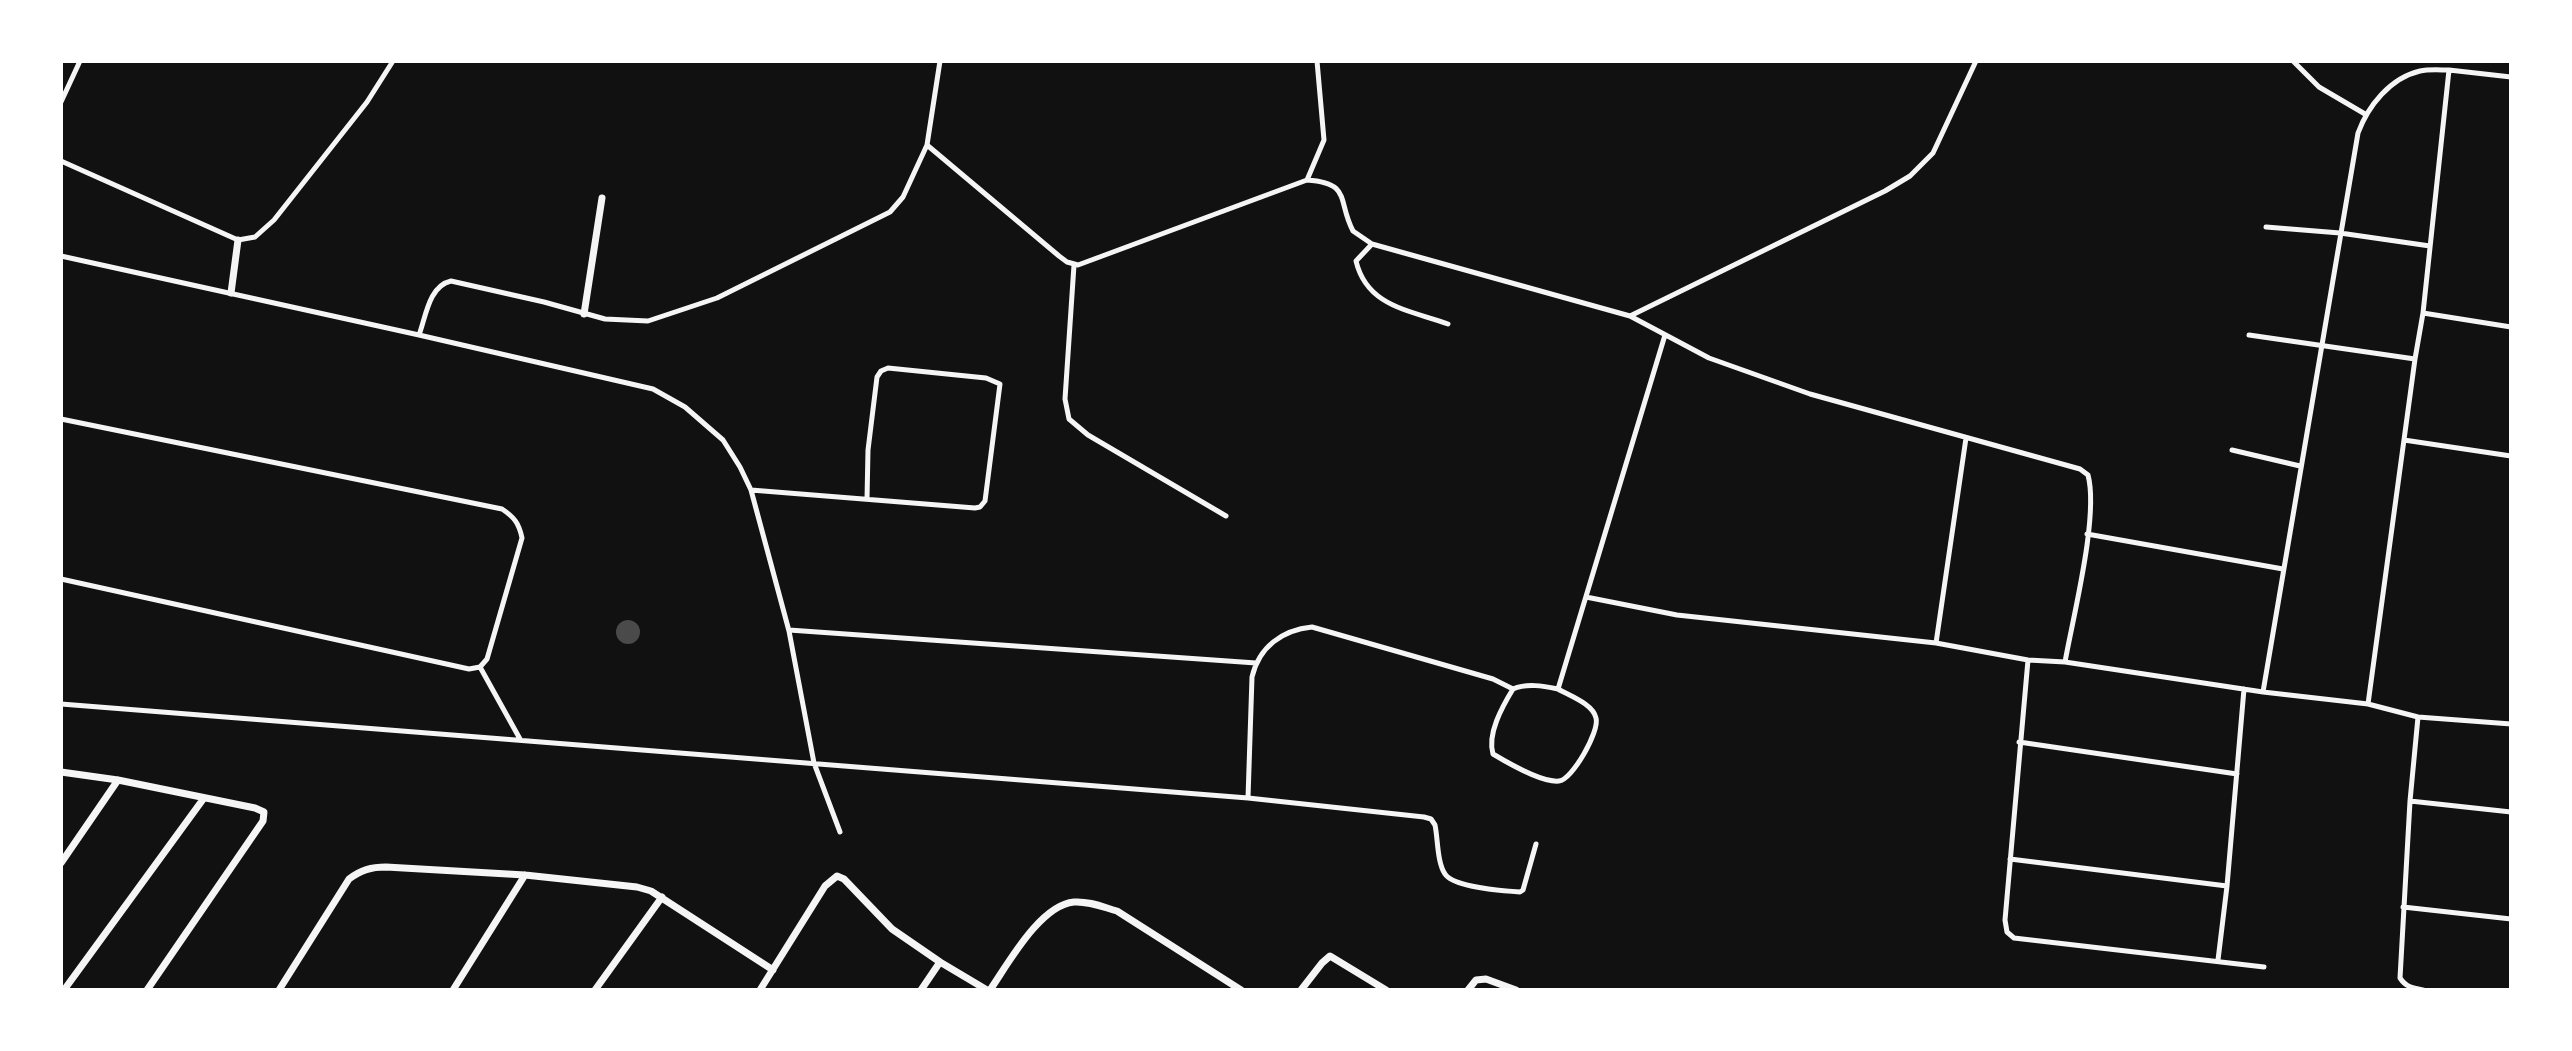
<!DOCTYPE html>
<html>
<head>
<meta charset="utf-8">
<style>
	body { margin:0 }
	#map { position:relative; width:2572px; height:1051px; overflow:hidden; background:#111; font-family:"Noto Sans",sans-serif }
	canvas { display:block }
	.frame { position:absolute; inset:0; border:63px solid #fff; pointer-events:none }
</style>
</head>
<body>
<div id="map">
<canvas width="2572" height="1051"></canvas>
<div class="frame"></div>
</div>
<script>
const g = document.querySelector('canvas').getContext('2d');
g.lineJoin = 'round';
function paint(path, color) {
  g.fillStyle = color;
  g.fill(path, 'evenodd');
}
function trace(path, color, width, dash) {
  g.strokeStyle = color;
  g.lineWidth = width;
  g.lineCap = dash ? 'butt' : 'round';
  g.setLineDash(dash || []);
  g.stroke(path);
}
paint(new Path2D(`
	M616 632a12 12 0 1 1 24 0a12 12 0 1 1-24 0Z`), '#4a4a4a');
trace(new Path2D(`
	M2293,61L2319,87L2365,114
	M61,102L80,61
	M927,145L1059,256L1067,262L1078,265L1307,180C1352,183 1337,201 1353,231L1372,244L1356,261C1367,307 1410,310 1448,324
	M61,161L238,240L255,237L274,220L367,102L393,61
	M1307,180L1324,140L1317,61
	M2266,227L2340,233L2430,246
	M1372,244L1630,316L1709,358L1810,394L2080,469L2088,475C2099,516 2073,617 2065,662
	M61,256L419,335L653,389L685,407L723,440L740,467L751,490L789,631L814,763L840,832
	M1074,265L1065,399L1069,419L1088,435L1226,516
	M2423,313L2511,327
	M1630,316L1885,191L1910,176L1933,153L1976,61
	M419,335C426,316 429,286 451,281L544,302L605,319L648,321L717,298L890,212L903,197L927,145L940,61
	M2249,335L2415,359
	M61,419L502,509C514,517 519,523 522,538L487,659L480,667L469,669L61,579
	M2404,440L2511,456
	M2232,450L2300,466
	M751,490L975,508L980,507L985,501L1000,384L986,378L888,368L881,371L877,377L868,450L867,499
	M2087,534L2283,569
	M1586,597L1677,615L1936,643L2028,660L2065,662L2263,692L2368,704L2418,717L2511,724
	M789,630L1256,663
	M1936,643L1966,438
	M2028,660L2005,920L2007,932L2014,938L2264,967
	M480,667L520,739
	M1513,689C1502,707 1487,734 1493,754C1508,763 1542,783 1559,781C1572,780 1600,731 1596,718C1593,704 1570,696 1558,689L1665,335
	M2263,692L2358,133C2368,106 2390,78 2420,71C2429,69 2440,70 2449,70
	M61,704L1248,798
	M2368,704L2415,359L2423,313L2449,70L2511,77
	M2418,717L2410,801L2400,978C2406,987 2412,988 2423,990
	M2019,742L2237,774
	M2410,801L2511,812
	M1536,844L1523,890L1520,892C1504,891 1453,887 1445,874C1437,862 1438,839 1435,825L1431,819L1424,817L1248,798L1252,677C1259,647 1282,630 1312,627L1493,679L1513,689C1527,683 1543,686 1558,689
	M2010,859L2227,886
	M2403,907L2511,919
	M2218,960L2227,886L2244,689`), '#f5f5f5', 5);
trace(new Path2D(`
	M231,293L238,240
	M584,314L602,198
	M61,772L118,780L255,808L264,812L263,821L147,990
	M61,863L118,780
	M64,990L204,798
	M279,990L349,879C361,870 371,867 386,867L525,875L637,887L651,891L773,970
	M453,990L525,875
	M595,990L662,897
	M760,990L825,886L837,876L844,879L892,929L940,962L987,990
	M921,990L940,962
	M990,990C1008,964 1040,905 1074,902C1089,901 1103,907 1117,911L1241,990
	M1301,990L1322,963L1330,956L1386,990
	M1468,990L1476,980L1486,979L1516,990`), '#f5f5f5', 7);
</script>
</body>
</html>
